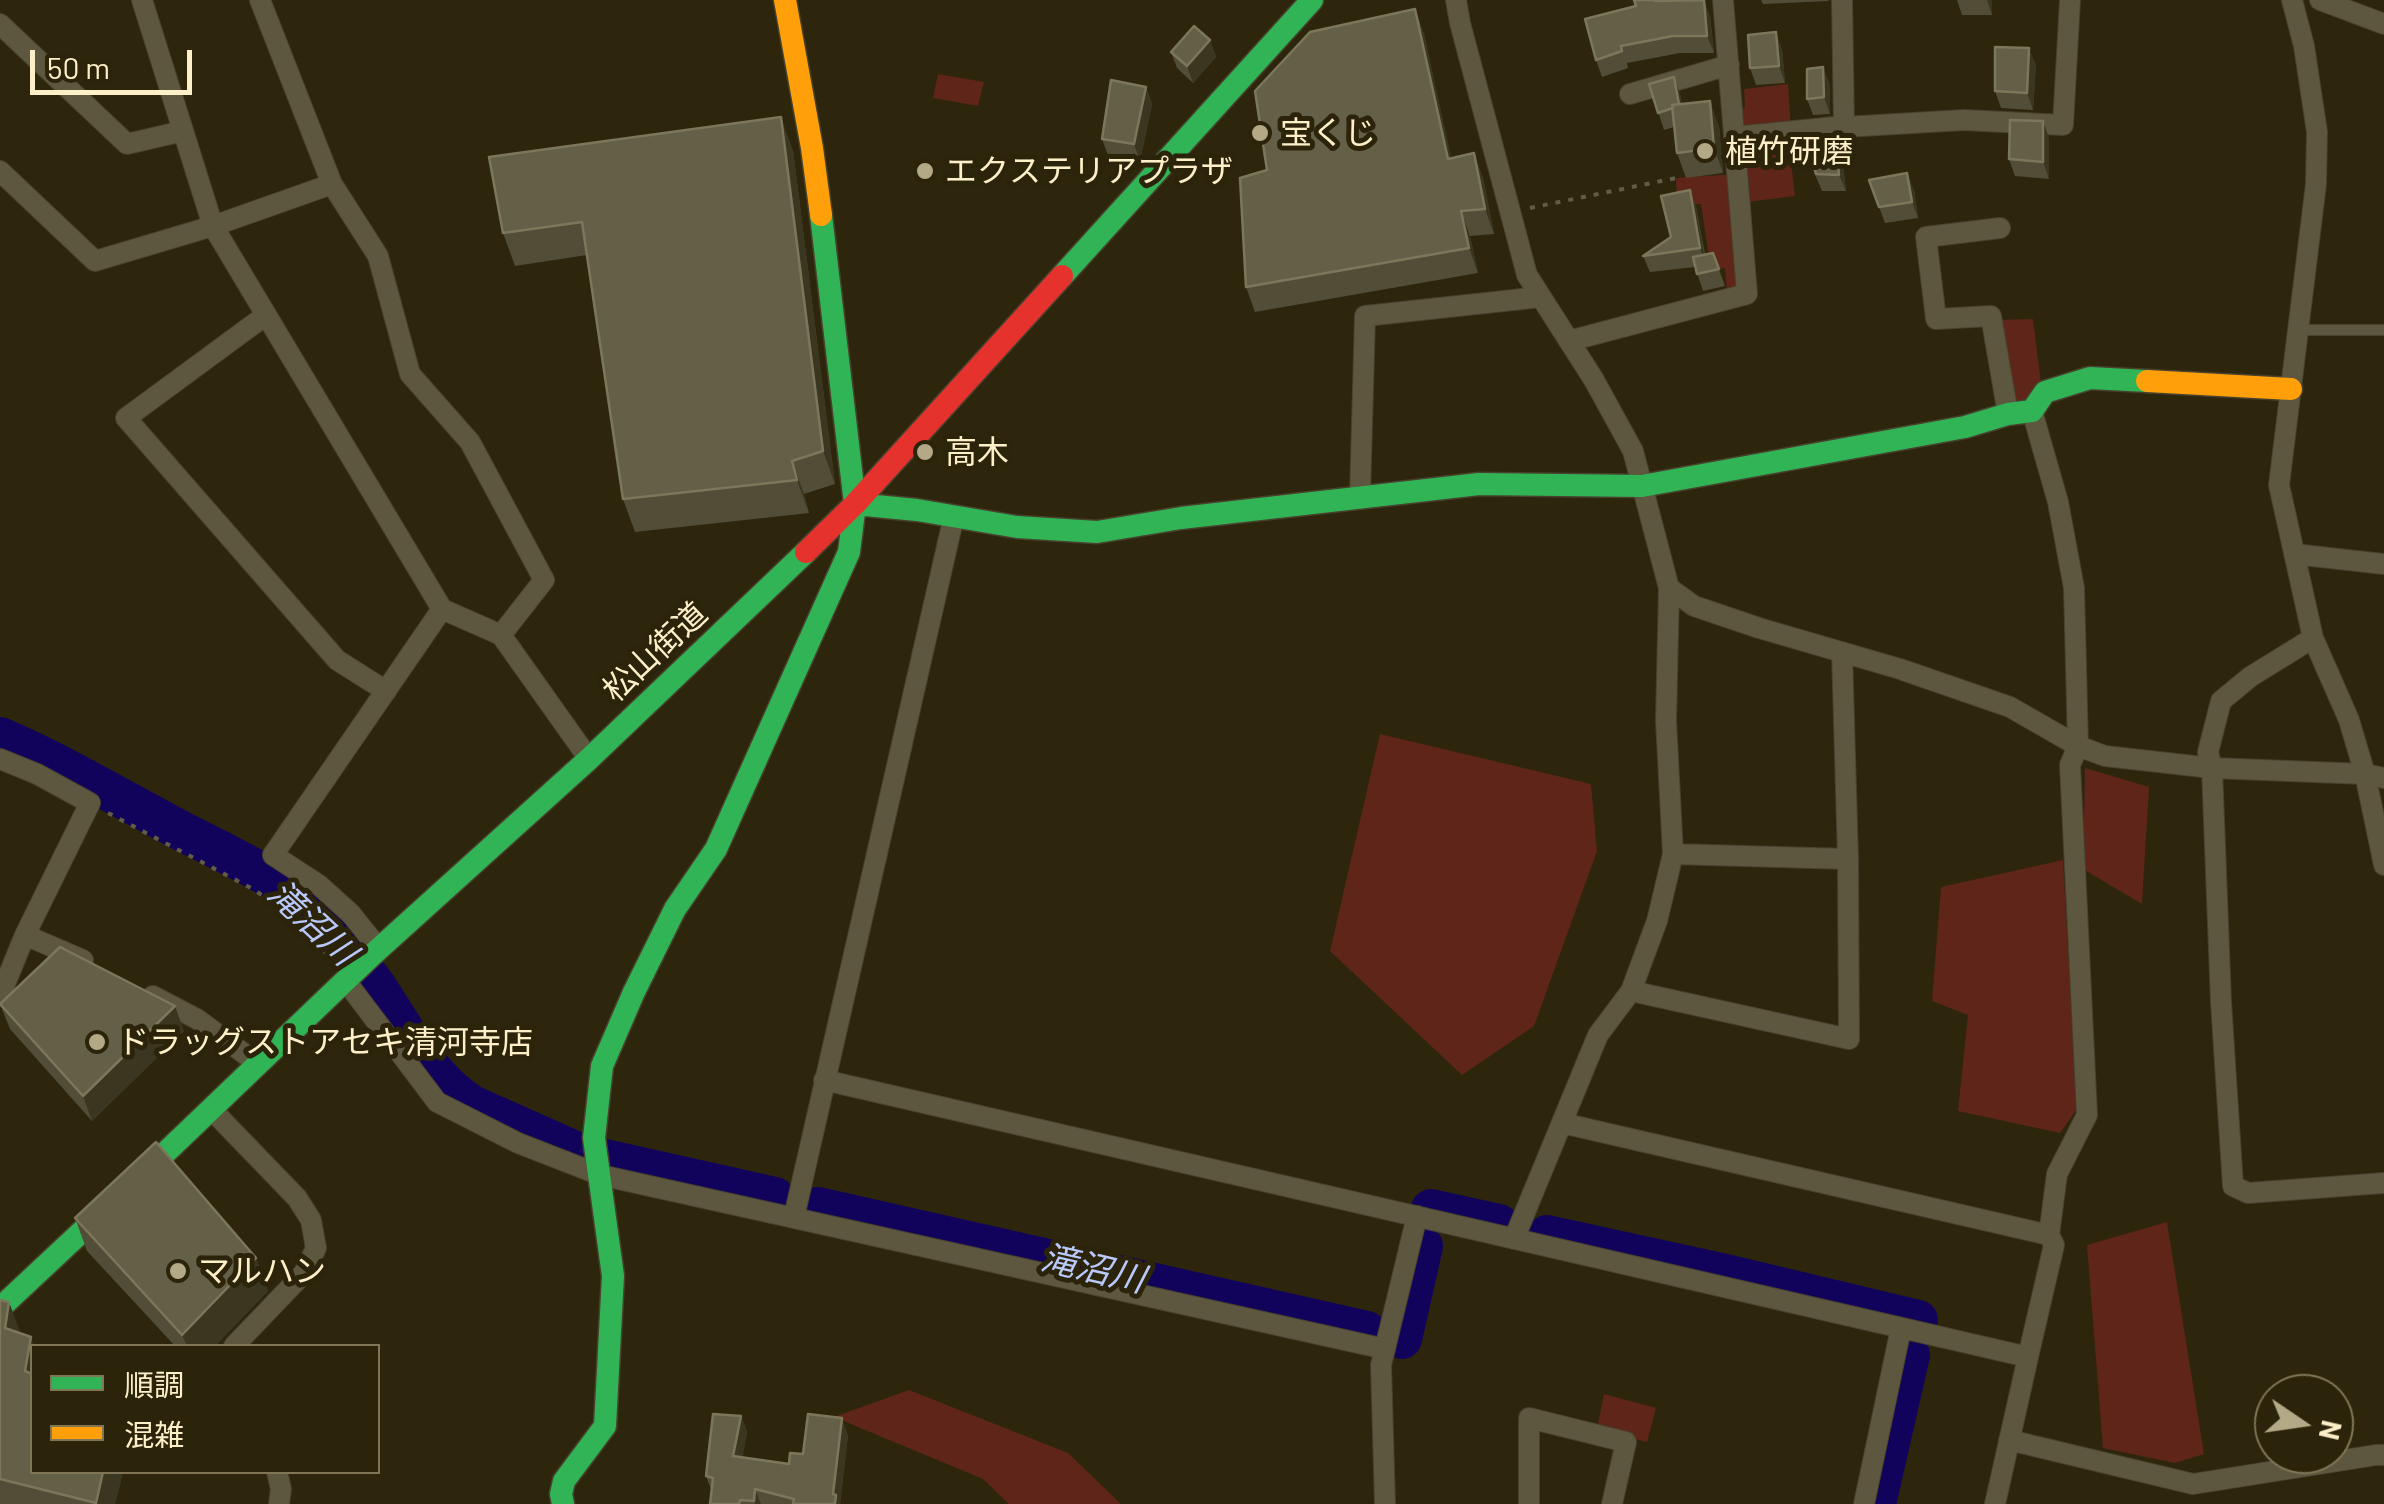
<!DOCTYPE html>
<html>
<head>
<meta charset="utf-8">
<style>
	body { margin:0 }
	#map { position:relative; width:2384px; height:1504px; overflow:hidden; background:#2d260d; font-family:Barlow,"Noto Sans JP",sans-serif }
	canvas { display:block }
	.legend { position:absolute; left:30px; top:1344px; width:350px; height:130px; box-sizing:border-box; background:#2c240a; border:2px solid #807656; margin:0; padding:12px 18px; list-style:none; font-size:30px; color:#fdf0c9 }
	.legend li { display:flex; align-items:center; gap:20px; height:50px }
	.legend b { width:50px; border:2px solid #807656 }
	.north { position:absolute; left:2254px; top:1374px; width:100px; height:100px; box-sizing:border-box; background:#2c240a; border:2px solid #807656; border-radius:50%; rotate:103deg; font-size:28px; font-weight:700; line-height:40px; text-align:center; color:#fdf0c9 }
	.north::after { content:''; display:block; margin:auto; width:35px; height:45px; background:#b4a987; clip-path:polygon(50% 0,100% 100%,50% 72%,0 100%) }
	.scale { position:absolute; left:30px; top:50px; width:162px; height:45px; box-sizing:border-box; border:5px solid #fdf0c9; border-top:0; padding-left:12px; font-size:30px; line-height:35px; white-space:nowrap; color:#fdf0c9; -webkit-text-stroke:8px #2c240a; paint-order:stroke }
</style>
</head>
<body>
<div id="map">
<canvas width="2384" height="1504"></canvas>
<ul class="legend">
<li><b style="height:12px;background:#30b455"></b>順調</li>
<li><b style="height:12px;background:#ff9f0a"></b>混雑</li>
</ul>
<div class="north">N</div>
<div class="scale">50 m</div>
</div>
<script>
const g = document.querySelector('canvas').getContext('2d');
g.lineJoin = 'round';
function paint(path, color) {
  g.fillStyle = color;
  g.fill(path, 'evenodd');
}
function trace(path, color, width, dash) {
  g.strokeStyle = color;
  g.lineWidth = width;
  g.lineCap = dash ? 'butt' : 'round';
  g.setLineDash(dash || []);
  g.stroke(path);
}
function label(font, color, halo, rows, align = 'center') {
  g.font = font + ' Barlow,"Noto Sans JP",sans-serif';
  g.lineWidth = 10;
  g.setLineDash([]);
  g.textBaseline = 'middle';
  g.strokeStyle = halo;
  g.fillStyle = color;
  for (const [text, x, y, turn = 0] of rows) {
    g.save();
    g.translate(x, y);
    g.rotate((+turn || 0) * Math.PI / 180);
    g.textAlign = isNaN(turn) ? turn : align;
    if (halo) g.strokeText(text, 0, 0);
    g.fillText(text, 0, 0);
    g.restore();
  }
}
paint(new Path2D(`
	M938,74L984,82L978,106L933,98Z
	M1788,84L1791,129L1742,130L1741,108L1745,107L1744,89Z
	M1766,142L1769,155L1790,153L1795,196L1747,202L1742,156L1747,146Z
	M1737,174L1746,288L1727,291L1725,268L1711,271L1701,204L1677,206L1676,178Z
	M2033,319L2041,384L2013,415L1994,320Z
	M1380,734L1591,784L1597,851L1534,1026L1462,1075L1330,951Z
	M2085,768L2149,787L2142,904L2083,869Z
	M2063,860L2077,1109L2060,1133L1958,1111L1968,1015L1932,1001L1941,887Z
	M2167,1222L2204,1454L2175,1463L2103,1448L2087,1245Z
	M909,1390L1068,1453L1121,1504H1009L983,1479L834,1417Z
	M1604,1394L1656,1408L1647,1442L1597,1429Z`), '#5f2519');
trace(new Path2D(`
	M0,737C61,763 118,797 176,828C225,854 280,876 319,917C340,939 359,962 377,987C405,1029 428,1077 472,1105L582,1154
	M605,1159L775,1197
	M818,1207L1367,1331
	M1431,1209L1499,1224
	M1547,1235L1726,1274L1918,1320
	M1402,1339L1423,1246
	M1876,1504L1910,1355`), '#11035b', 40);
const lane = new Path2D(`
	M2298,330H2384`);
const street = new Path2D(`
	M142,0L213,226L442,609L501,635L589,759
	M260,0L332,184L378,256L410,374L470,442L544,580L501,635
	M1456,0L1460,23L1527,275L1594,380L1633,451L1669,588L1666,721L1673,854L1657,921L1631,991L1598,1035L1514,1239
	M1842,0L1844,127L1964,120L2063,125L2070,0
	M2292,0L2304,46L2317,132L2316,184L2279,485L2313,638L2349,720L2365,774L2384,865
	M2320,0L2384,24
	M0,24L127,144L183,131
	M1630,94L1729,65
	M1734,137L1845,126
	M0,171L95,261L213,226L332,184
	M2000,228L1926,237L1936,319L1991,316L2008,414
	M266,315L126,418L337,660L386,691
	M1569,341L1747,294L1723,0
	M2032,411L2058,502L2074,588L2078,746L2070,765L2087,1115L2057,1174L2049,1235
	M1360,496L1365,316L1541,297
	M2294,554L2384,564
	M1669,588L1694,606L1759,628L1900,669L2010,707L2078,746L2105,756L2212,768L2365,774L2384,778
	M2313,638L2250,677L2221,701L2208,752L2212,768L2221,1002L2233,1186L2248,1193L2384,1183
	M0,759L37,774L90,803L25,935L0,996
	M1673,854L1848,859
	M25,935L83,960
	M379,949L351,914L319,885L273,855L442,609
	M345,980L437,1102L518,1143L600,1175L1385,1349
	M1631,991L1849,1039L1848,859L1842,652
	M153,996L197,1019L257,1063
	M824,1080L2028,1357L1995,1504
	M211,1109L297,1198L311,1220L316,1248L304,1273L234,1346
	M1562,1123L2049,1235L2054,1245L2028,1357
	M794,1217L954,516
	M2009,1440L2193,1484L2376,1455H2384
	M277,1472L281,1489L279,1504
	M1385,1504L1381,1365L1417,1216
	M1529,1504V1418L1626,1442L1612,1504
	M1864,1504L1901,1328`);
const fast = new Path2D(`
	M1062,276L1312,0
	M855,504L917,510L1017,527L1097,532L1181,518L1479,484L1642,486L1965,427L2008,414L2032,411L2045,392L2090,378L2147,381
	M140,1177L371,956L589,759L806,552
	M0,1308L108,1207
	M563,1504L561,1494L564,1481L605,1426L613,1276L594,1138L602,1066L634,992L675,909L716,849L849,552L855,504L821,215`);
const slow = new Path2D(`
	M785,0L812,148L821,215
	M2147,381L2291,389`);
const jam = new Path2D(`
	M806,552L855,504L1062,276`);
trace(lane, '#47412d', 12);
trace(street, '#47412d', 22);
trace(fast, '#47412d', 25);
trace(slow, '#47412d', 25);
trace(jam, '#47412d', 25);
trace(new Path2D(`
	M1530,208L1676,178
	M108,813L253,889L304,924L331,960`), '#625c47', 4, [5, 8]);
trace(lane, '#5e573f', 10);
trace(street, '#5e573f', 20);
trace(fast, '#30b455', 22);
trace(slow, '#ff9f0a', 22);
trace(jam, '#e5322d', 22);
paint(new Path2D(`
	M1634,0H1658L1710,16L1714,53H1680L1627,63L1628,68L1602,77L1596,60L1636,6Z
	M1761,0H1829L1828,1L1763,4Z
	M1957,0H1992V15H1962Z
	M1415,9L1424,34L1451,158L1483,178L1494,234L1470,236L1478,273L1255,312L1246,287L1267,170Z
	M1210,40L1216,57L1193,83L1177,68L1171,52Z
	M1782,49L1785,83L1756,85L1750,68Z
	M2036,65L2033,110L2001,108L1995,91Z
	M1649,84L1680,94L1682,104L1719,126L1723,173L1686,178L1677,153L1674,127L1664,130Z
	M1830,84V114L1813,115L1807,99Z
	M1146,87L1152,104L1140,161L1108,155L1102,139Z
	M2049,138V179L2015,176L2009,159Z
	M1836,139L1842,156L1846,191H1822L1809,160Z
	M793,150L835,484L804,494L809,513L635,532L623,499L587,255L515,266L503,233Z
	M1869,180L1914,190L1918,218L1885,223Z
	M1690,190L1696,207L1705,254L1713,253L1725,286L1703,291L1695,267L1650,272L1643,256L1671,237Z
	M0,1004L184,1031L92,1121L10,1029Z
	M75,1218L256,1258L268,1291L215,1346H175L87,1251Z
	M0,1300L32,1472H123L115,1504H0Z
	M741,1416L747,1432L742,1457L789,1464L803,1454L848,1435L840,1504H710L712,1492L706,1476Z`), '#524d37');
paint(new Path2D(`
	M1704,0L1710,16L1714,53L1707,36Z
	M1987,0H1992V15Z
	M1415,9L1424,34L1457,184L1448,159Z
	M1776,32L1782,49L1785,83L1779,66Z
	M1210,40L1216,57L1193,83L1187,66Z
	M2029,48L2036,65L2033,110L2027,93Z
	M1823,67L1830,84V114L1824,97Z
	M1674,77L1680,94L1685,123L1679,106Z
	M1146,87L1152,104L1140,161L1134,144Z
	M1710,101L1719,126L1723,173L1714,148Z
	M781,117L793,150L835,484L823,451Z
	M2043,121L2049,138V179L2043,162Z
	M1836,139L1842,156L1846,191L1839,175Z
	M1474,153L1483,178L1494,234L1485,209Z
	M1907,173L1914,190L1918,218L1912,202Z
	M1690,190L1696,207L1706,265L1700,248Z
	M1461,211L1470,236L1478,273L1469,248Z
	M792,461L804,494L809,513L797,480Z
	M175,1006L184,1031L92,1121L83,1096Z
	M256,1258L268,1291L215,1346H187L182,1335Z
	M9,1302L21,1334L5,1328Z
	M31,1337L34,1346H32V1392L25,1371Z
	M741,1416L747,1432L740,1473L733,1456Z
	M842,1418L848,1435L840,1504H835L833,1494Z
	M103,1472H123L115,1504H96Z
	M755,1489L761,1504H755L754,1501Z`), '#3b3620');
const building = new Path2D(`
	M1634,0H1655V1L1704,0L1707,36H1673L1621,46L1622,51L1596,60L1585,19L1636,6Z
	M1415,9L1448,159L1474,153L1485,209L1461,211L1469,248L1246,287L1240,178L1267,170L1255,91L1310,32Z
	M1194,26L1210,40L1187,66L1171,52Z
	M1776,32L1779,66L1750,68L1748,35Z
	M1995,47L2029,48L2027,93L1995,91Z
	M1823,67L1824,97L1807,99V69Z
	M1674,77L1679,104L1672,105L1673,108L1658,113L1649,84Z
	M1111,80L1146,87L1134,144L1102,139Z
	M1710,101L1714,148L1677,153L1672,105Z
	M781,117L823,451L792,461L797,480L623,499L582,222L503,233L489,157Z
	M2010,120L2043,121V162L2009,159Z
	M1836,139L1839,175L1816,174L1813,160H1809L1811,141Z
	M1907,173L1912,202L1879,207L1869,180Z
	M1690,190L1700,248L1643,256L1671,237L1661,196Z
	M1713,253L1719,269L1697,274L1693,257Z
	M60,947L175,1006L83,1096L0,1004Z
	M156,1142L256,1258L182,1335L75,1218Z
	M0,1300L9,1302L5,1328L31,1337L25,1371L32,1374V1472H103L96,1503L0,1479Z
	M713,1414L741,1416L733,1456L789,1464L790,1453L803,1454L808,1414L842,1418L833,1494L836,1495L835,1504H793L794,1499L755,1489L754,1501L740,1500L739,1504H710L713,1478L706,1476Z`);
paint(building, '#645f47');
trace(building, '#7c765b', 2.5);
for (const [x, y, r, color] of [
	[1260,133,10,"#b4a987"],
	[1705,151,10,"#b4a987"],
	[925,171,10,"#b4a987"],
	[925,452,10,"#b4a987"],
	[97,1042,10,"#b4a987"],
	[178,1271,10,"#b4a987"]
]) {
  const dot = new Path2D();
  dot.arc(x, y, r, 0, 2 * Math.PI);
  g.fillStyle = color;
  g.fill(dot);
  trace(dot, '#2c240a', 4);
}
label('32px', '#fdf0c9', '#2c240a', [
	["宝くじ",1280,133],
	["植竹研磨",1725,151],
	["エクステリアプラザ",945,171],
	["高木",945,452],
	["ドラッグストアセキ清河寺店",117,1042],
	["マルハン",198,1271]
], 'left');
label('32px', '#fdf0c9', '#2c240a', [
	["松山街道",655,652,-43]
]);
label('italic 35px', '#b9c9fc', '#2c240a', [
	["滝沼川",312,923,43],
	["滝沼川",1093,1269,13]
]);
</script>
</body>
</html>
